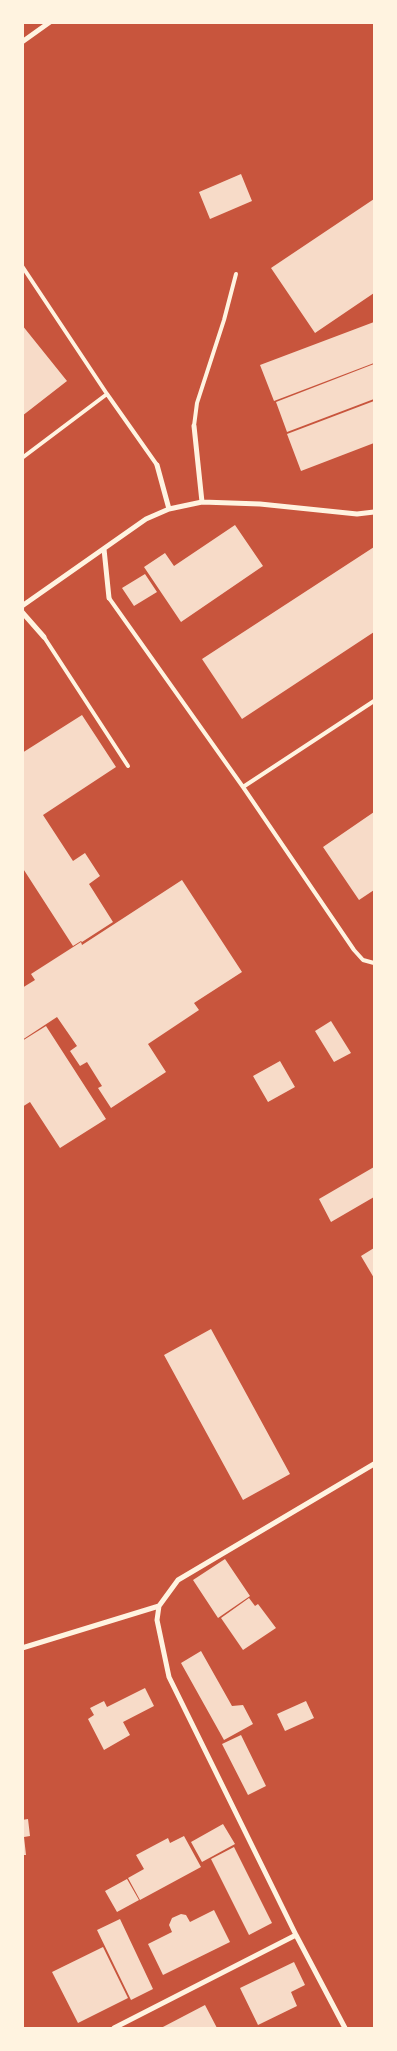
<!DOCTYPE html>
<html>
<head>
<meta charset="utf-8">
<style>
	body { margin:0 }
	#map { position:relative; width:397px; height:2051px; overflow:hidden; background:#c8553d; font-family:"DM Sans",sans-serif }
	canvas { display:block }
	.frame { position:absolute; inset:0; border:24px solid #fff3e0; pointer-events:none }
</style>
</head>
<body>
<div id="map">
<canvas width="397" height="2051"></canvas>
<div class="frame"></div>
</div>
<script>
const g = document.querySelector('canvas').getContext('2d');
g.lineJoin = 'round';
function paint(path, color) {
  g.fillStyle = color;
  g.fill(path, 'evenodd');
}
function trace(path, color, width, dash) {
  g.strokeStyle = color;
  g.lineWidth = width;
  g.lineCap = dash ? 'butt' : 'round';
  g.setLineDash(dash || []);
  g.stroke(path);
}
paint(new Path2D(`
	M241,174L252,201L210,219L199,192Z
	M374,199V293L315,333L271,268Z
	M374,322V363L274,401L260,365Z
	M22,325L67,381L22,416Z
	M374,364V399L287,432L276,402Z
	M374,401V443L301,471L287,434Z
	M235,525L263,566L181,622L144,567L165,553L174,566Z
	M374,547V632L242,719L202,659Z
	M145,574L157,592L134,606L122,588Z
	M82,715L116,767L43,815L73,861L85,853L100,876L89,884L113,922L82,942L81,941L73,946L22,867V753Z
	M374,812V890L359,900L323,847Z
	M182,880L242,972L194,1003L199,1010L148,1044L166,1072L111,1108L98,1088L102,1086L87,1062L80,1066L70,1051L77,1046L57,1017L22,1040V988L35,980L31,974L81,942L82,945Z
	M331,1021L351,1053L334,1062L315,1031Z
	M46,1026L106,1119L60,1148L30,1102L22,1107V1041Z
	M280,1061L295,1087L268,1102L253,1076Z
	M374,1167V1197L331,1222L319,1199Z
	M374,1248V1278L361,1256Z
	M211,1329L290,1474L243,1500L164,1355Z
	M225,1559L250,1596L218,1618L193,1580Z
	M249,1598L255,1606L258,1604L276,1628L243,1650L221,1618Z
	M201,1651L232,1706L243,1705L253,1724L224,1740L181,1663Z
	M145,1688L154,1706L123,1722L130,1735L104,1750L88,1719L94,1715L90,1708L104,1701L107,1707Z
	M306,1701L314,1718L285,1731L277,1714Z
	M241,1735L266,1786L248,1795L222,1744Z
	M28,1819L30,1836L24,1837L26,1855H22V1820Z
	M223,1824L235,1844L202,1862L191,1842Z
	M184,1836L201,1867L140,1900L128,1878L144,1869L136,1855L168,1838L170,1843Z
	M234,1847L272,1923L249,1935L211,1859Z
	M127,1879L139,1900L117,1912L105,1891Z
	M214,1910L230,1942L163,1975L148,1944L172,1932L169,1925L172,1918L181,1914L186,1915L190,1922Z
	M120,1919L153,1989L131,2000L97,1930Z
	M103,1947L128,1998L78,2023L52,1972Z
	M294,1962L305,1985L291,1992L297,2006L258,2025L240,1988Z
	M205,2005L217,2028H161Z`), '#f7dbc8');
trace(new Path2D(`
	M22,266L107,394L157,465
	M194,426L197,403L224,320L236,274
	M22,458L107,394
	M109,598L243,787L354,950L363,960L374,963
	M44,637L128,766
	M243,787L374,701`), '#fff3e0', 4);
trace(new Path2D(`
	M22,42L50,22
	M194,426L202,502
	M157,465L169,509
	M104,549L109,598
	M22,606L146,519L169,509L202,502L260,504L357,514L374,512
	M22,612L44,637
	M22,1648L159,1606
	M114,2028L296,1935
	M345,2028L296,1935L169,1677L157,1620L159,1606L178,1580L374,1464`), '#fff3e0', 5);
</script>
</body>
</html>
